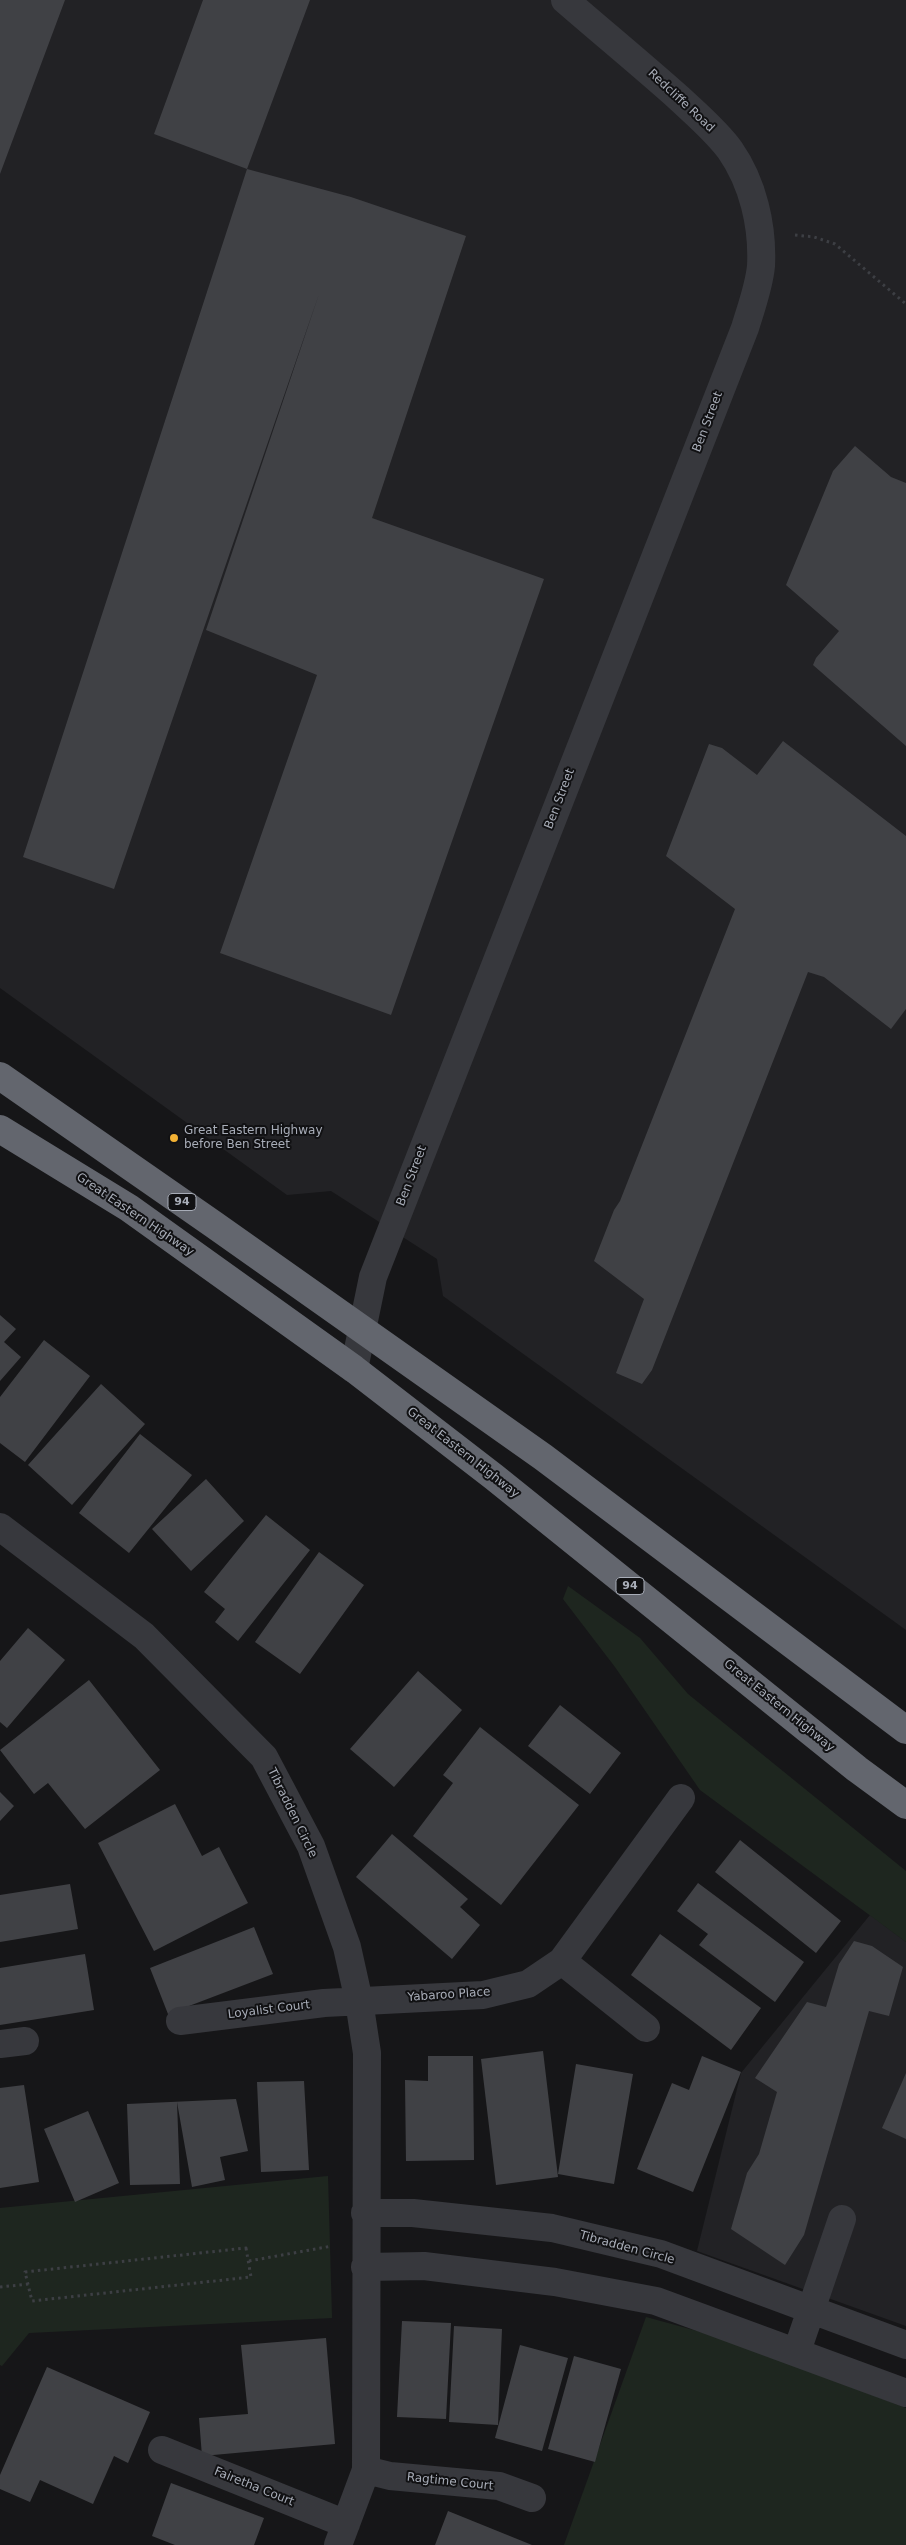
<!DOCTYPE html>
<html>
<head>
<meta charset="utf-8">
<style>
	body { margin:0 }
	canvas { display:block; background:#161618 }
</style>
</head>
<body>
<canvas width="906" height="2545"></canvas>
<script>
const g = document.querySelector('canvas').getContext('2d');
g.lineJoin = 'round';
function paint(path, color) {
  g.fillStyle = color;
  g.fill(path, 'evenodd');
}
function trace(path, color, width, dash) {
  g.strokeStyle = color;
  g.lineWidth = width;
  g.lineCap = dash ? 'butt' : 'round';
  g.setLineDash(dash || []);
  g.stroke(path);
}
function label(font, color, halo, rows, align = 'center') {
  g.font = font + ' "DejaVu Sans",sans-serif';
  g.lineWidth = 4;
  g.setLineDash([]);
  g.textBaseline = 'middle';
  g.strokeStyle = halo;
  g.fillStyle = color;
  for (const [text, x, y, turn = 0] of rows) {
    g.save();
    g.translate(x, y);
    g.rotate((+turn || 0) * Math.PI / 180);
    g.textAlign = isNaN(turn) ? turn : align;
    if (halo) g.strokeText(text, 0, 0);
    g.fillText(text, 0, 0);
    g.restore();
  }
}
paint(new Path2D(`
	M0,0H906V1630L443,1296L437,1259L331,1191L287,1195L0,988Z
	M870,1915L906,1942V2326L697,2251L741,2073Z`), '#222225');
paint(new Path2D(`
	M568,1586L640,1638L688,1694L906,1871V1942L700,1790L615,1667L563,1599Z
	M328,2176L332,2318L29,2333L2,2366L0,2365V2208Z
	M646,2317L730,2340L906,2408V2545H564Z`), '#1e261f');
paint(new Path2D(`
	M0,0H65L0,174Z
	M203,0H310L247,169L154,134Z
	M247,169L351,197L466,236L372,518L544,579L391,1015L220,953L317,675L206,630L319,294L114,889L23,857Z
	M855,446L891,477L906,483V746L813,665L816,658L839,631L786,585L833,471Z
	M783,741L906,836V1009L891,1029L824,977L808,972L652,1370L642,1384L616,1373L644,1299L594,1261L614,1210L620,1201L735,909L666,856L709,744L722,748L757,775Z
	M0,1315L16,1329L4,1342L21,1357L0,1381Z
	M44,1340L90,1376L25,1462L0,1443V1397Z
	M101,1384L145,1424L72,1505L28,1465Z
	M140,1434L192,1475L129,1553L79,1513Z
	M206,1479L244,1521L191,1571L152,1529Z
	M266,1515L310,1550L238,1641L215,1622L225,1609L204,1592Z
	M319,1552L364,1585L300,1674L255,1642Z
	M28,1628L65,1660L7,1728L0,1722V1661Z
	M418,1671L462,1710L394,1787L350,1749Z
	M89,1680L160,1770L85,1829L48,1783L34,1794L0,1750Z
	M560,1705L621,1753L590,1794L528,1746Z
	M480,1727L579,1805L501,1905L413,1836L453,1783L443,1775Z
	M0,1792L14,1806L0,1821Z
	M175,1804L202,1856L219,1847L248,1903L154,1951L98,1843Z
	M392,1834L468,1899L460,1907L480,1925L452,1959L356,1877Z
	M740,1840L841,1921L816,1953L715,1872Z
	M698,1883L804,1962L775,2002L699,1945L708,1934L677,1911Z
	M70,1884L78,1929L0,1942V1895Z
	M254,1927L273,1974L168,2014L150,1968Z
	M660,1934L761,2008L731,2050L631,1975Z
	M854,1941L872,1946L903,1967L889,2016L869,2011L804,2235L785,2265L731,2229L747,2173L759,2154L777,2092L755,2078L807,2002L826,2007L839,1964Z
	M85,1954L94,2010L0,2025V1968Z
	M543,2051L558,2177L496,2185L481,2059Z
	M428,2056H473L474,2160L406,2161L405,2080L428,2081Z
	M702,2056L741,2072L693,2192L637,2169L672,2083L689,2090Z
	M576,2064L633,2074L614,2184L558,2174Z
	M906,2073V2139L882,2128Z
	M304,2081L309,2170L261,2172L257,2082Z
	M24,2085L39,2182L0,2188V2088Z
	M236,2099L248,2151L220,2157L225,2180L192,2187L177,2102L180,2184L130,2185L127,2104Z
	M88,2111L119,2183L75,2202L44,2129Z
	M402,2321L451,2323L446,2419L397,2417Z
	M454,2326L502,2329L498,2425L449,2422Z
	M326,2338L335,2444L202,2456L199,2418L248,2414L241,2345Z
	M520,2345L568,2358L542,2451L495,2438Z
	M574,2356L621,2369L595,2462L548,2449Z
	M47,2367L150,2412L128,2463L114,2456L93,2504L40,2480L30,2502L0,2489V2475Z
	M171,2483L264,2518L254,2545H175L152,2536Z
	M448,2511L532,2545H435Z`), '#404145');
trace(new Path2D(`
	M795,235L814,237L835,244L906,304
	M246,2248L251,2277L32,2301L25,2272Z
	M249,2261L332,2246
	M0,2287L29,2284`), '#3d3f44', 3, [2.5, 4]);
trace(new Path2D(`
	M354,1369L373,1277L745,328C751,308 759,287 761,266C763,226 753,183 730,150C716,131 697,115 680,99C642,65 603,33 565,0
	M0,1527L144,1636L264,1757L311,1846L347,1947L359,2001L367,2053L366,2470L338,2545
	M562,1961L646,2028
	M180,2021L324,2003L483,1995L528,1984L562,1961L681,1798
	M0,2044L25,2041
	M365,2213H413L552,2228L661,2254L906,2345
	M365,2267L424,2266L555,2282L656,2301L906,2393
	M797,2351L842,2219
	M162,2450L346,2524
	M366,2470L390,2476L499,2486L532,2498`), '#37383d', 28);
trace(new Path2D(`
	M0,1076L213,1224L543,1457L906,1730
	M0,1129L129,1208L354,1369L494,1477L857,1769L906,1805`), '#63666e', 28);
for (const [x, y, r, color] of [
	[174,1138,5,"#f2b134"]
]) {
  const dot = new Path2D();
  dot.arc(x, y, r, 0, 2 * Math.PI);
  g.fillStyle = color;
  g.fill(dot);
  trace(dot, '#111113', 2);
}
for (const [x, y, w] of [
	[182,1202,28],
	[630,1586,28]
]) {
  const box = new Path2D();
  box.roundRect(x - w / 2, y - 8.5, w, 17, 4);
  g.fillStyle = '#111113';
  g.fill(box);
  trace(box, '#a8adb8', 1);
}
label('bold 11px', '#a8adb8', null, [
	["94",182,1202],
	["94",630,1586]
]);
label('12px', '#a8adb8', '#111113', [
	["Redcliffe Road",681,101,43],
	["Ben Street",708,422,-69],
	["Ben Street",560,799,-69],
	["Ben Street",412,1176,-69],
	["Great Eastern Highway",135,1215,34],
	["Great Eastern Highway",463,1453,38],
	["Great Eastern Highway",779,1706,39],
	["Tibradden Circle",292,1813,64],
	["Yabaroo Place",449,1995,-4],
	["Loyalist Court",269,2010,-7],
	["Tibradden Circle",627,2248,15],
	["Ragtime Court",450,2482,6],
	["Fairetha Court",254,2487,22]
]);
label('12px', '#a8adb8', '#111113', [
	["Great Eastern Highway",184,1131],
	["before Ben Street",184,1145]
], 'left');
</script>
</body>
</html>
